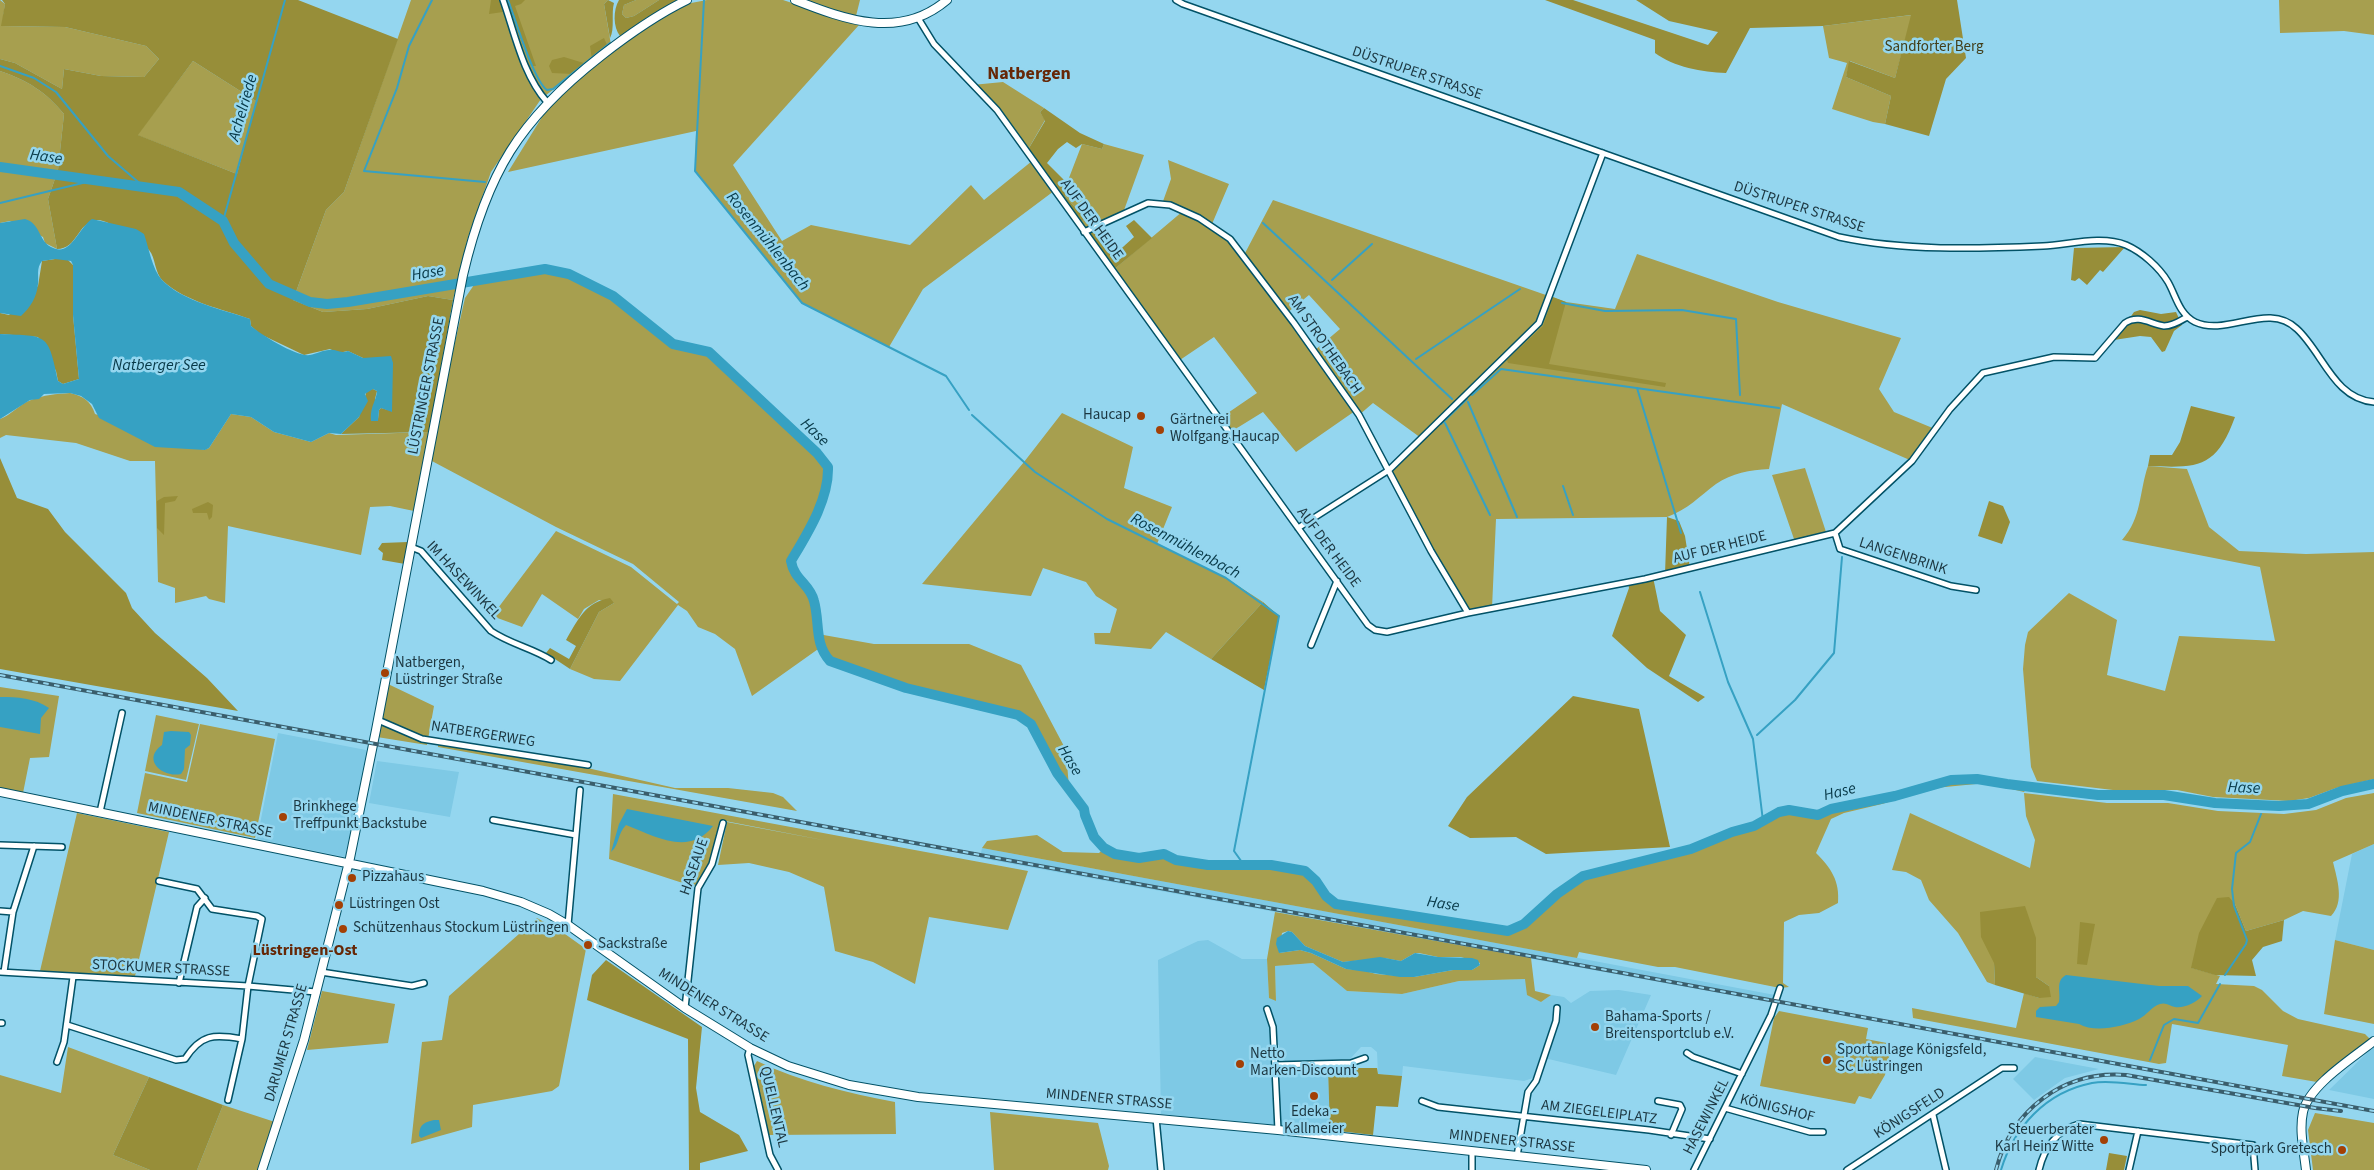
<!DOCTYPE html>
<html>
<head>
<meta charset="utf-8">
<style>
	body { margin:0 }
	canvas { display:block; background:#94d6ef }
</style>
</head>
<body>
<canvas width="2374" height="1170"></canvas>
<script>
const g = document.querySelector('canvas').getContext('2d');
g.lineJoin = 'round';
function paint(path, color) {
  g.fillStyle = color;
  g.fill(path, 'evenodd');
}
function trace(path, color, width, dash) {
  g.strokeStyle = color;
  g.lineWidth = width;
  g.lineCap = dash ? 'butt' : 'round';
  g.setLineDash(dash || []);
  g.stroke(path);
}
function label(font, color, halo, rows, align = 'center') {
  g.font = font + ' "Source Sans 3",sans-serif';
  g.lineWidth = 5;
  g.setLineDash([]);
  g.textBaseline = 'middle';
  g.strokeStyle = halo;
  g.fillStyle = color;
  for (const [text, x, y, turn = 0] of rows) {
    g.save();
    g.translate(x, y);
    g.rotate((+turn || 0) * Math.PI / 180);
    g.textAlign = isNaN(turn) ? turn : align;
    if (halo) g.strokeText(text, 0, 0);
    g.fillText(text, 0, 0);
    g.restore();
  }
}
paint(new Path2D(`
	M278,733L366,750L367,753L345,857L257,839Z
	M377,761L459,772L450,817L369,803Z
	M2374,844V950L2335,940L2352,854Z
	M982,848L1578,958L1775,995L1774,1003L980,858Z
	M1208,940L1242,959H1267L1269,997L1276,1001L1275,966L1313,963L1347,991L1402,994L1459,981L1525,979L1541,1002L1551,995L1564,997L1571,1003L1590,991L1619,990L1651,995L1616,1075L1540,1057L1533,1078L1524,1081L1403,1066L1402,1076L1378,1074L1377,1052L1371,1047H1361L1350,1059L1285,1061L1280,1054L1279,1045H1271L1272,1070L1328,1068L1330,1130L1161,1114L1158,960L1198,941Z
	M2374,1046V1099L2329,1090Z
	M2035,1057L2099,1069L2065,1078L2034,1100L2013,1079Z`), '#7ec9e5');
paint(new Path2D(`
	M0,0L5,4L2,26L65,27L146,46L159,59L144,77L101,76L64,69L62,89L15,63L0,59Z
	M411,0H608L604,4L611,45L541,99L491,172L468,237L453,300L428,296L367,309L323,312L293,300L326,210L344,192Z
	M636,0H659L634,16L626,18L622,14L624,5Z
	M707,0H783L859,25L733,165L782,241L811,225L910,245L971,185L984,200L1032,161L1054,191L923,289L889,347L802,303L695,171L696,131L508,172L547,109L585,72L662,15L691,3Z
	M802,0H860L855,20Z
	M2279,0H2374V35L2344,31L2280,33Z
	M1912,15L1895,78L1850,61L1846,77L1891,96L1885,124L1873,122L1832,109L1847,63L1829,58L1823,26Z
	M193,61L256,101L237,174L137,135Z
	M0,71C27,80 46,92 64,114L58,170L48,199L57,249L45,243L43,237L10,221L0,223Z
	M1003,82L1044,108L1040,112L1045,120L1026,153L1016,136L972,85Z
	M1082,144L1102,149L1104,144L1144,155L1123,213L1084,232L1078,224L1085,219L1065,196L1067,183Z
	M1168,160L1229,184L1212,224L1244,255L1273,200L1566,302L1615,309L1637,254L1778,302L1901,338L1879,389L1894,412L1935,429L1912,461L1782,404L1769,469C1750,470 1732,473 1716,484C1700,496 1687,510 1667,517L1496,519L1492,608L1468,613L1389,470L1421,438L1373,403L1359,415L1355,411L1296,452L1263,412L1229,433L1219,419L1257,393L1214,337L1177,362L1112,271L1183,211L1162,204L1171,179ZM1309,295L1340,329L1314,351L1287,313Z
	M545,269L569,274L610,295L673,344L709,352L817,453L828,467C829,500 807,534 791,561C793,575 804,579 810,591C817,603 817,620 818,634L874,644H969L1021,665L1066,750L1069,788C1048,767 1044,731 1018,715L906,688L830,661L821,647L752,696L735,649L715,634L698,627L687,611L678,605L620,681L594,679L570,669L599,612L614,603L599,600L584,609L578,619L542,594L522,627L492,616L556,531L631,567L677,604L679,602L633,564L556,527L430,460L435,430L465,298L476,282Z
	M70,393C83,396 91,401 95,414L204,450L209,448L231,414L251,417L274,432L311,442L329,433L336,435L429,432L414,511L390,506L370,507L361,555L228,526L225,603L209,599L206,596L175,603V588L158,582L155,461H130L76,443L6,435L0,438V419C11,415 20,404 31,400C44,395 56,394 70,393Z
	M1062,413L1133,447L1124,488L1172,507L1157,544L1226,578L1263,602L1211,659L1166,632L1151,649L1095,644L1094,633H1110L1117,609L1096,596L1086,582L1043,568L1031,596L922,584L1024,462Z
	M2148,466L2187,469L2209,527L2239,551L2306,554L2374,552V779L2336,788L2309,798L2289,801L2213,797L2177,790H2113L2037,781L2031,767L2023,669L2025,645L2028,632L2069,593L2117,620L2107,675L2165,691L2179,636L2275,641L2260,567L2122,540C2142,518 2139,492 2148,466Z
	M1805,468L1827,535L1795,542L1772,475Z
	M388,684L434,706L427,745L377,737Z
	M0,687L59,696L49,757L30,758L23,793L0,790Z
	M156,715L199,724L186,780L145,771Z
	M200,724L275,739L255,838L137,813L145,773L187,782Z
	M438,743L583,767L675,788H728L773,793L783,797L797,811L438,747Z
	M1977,779L2028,786L2024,792L1986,783L1935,788L1882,804L1844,813L1831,819L1816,853C1831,868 1840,881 1838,903L1819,913L1799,915L1784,922L1783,983L1789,987L1780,988L1675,967H1658L1579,952L1577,958L982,848L987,841L1037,835L1063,852L1099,853L1104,848L1115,854L1139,858L1164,854L1176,860L1208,865H1271L1305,871L1316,881L1326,896L1336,904L1508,931L1524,924L1557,894L1581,878L1691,849L1732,832L1754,826L1779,812L1789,810L1818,815L1831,809L1895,796L1951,780Z
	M2024,793L2107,803H2168L2218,811L2284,814L2316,810L2346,798L2374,793V844L2333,862C2337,879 2345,902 2331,916L2303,911L2284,920L2246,931L2235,904L2192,968L2220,976L2216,984L2254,986L2262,990L2283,1011L2298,1019L2365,1034L2370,1039L2317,1082L2282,1076L2288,1045L2172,1024L2166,1063L2159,1064L1913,1018L1912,1008L2016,1028L2024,993L2039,998L2049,986L2036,977V938L1994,963L1995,985L1987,982L1958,933L1929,900L1921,880L1906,872L1892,870L1910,813L2030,868L2035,840L2026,816Z
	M613,794L1028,871L1008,930L929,917L915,984L873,962L835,951L824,887L789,872L749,863L718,865L727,822L828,841L720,820L709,863L695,887L609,859Z
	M77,813L169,832L135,976L40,971Z
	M1275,912L1531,958L1535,991L1551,995L1541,1002L1527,995L1525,979L1459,981L1402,994L1347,991L1313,963L1275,966L1276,1001L1269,998L1267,959ZM1288,931L1292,932L1305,946L1343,962L1384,958L1401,961L1415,953H1419L1438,957H1461L1480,963V965L1472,970H1453L1414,977L1376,974L1362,970L1346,969L1311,953L1300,950L1279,953L1282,933Z
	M537,918L565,934L586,949L559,1086L552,1091L473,1105L472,1127L411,1144L422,1042L442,1040L449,996Z
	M2335,940L2374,950V1024L2324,1014Z
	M322,991L395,1004L388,1043L307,1050Z
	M1779,1011L1868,1028L1866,1039L1892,1044L1885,1075L1871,1099L1859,1096L1855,1104L1760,1086L1774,1018Z
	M68,1047L149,1077L113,1155L150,1170H0V1075L61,1093Z
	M757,1061C801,1082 847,1093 895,1102L896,1134L769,1135L754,1066Z
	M223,1105L275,1122L257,1170H197Z
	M990,1112L1098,1123L1109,1166L1108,1170H994Z
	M2315,1113L2374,1123V1170H2313L2308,1130Z`), '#a79f4f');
paint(new Path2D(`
	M2,0H298L398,39L344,192L326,210L293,300L323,312L367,309L428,296L453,300L429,432L341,434L359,417L367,390L373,389L377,391L375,399L378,419L379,410L381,408L392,411L368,358H363L348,351L338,353L330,349L304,355L260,334L251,326L250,319C222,309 186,302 163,281C154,272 156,258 149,250C141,242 108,219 97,220C77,222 78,249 57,249L48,199L58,170L64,114C46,92 27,80 0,71V59L15,63L62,89L64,69L101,76L144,77L159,59L146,46L65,27L1,26L5,4ZM193,61L256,101L237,174L138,135Z
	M491,0H525L521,4L515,6L536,66H531L508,6H502L503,12L489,14Z
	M608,0L614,3C611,13 615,29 610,38L604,4Z
	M619,0H636L624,5L622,14L626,18L634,16L659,0H681L646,18L620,36C613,27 613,10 619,0Z
	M1545,0H1573L1708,45L1718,32L1669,21L1636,0H1957L1966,58L1946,79L1929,136L1885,124L1891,96L1846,77L1849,61L1895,78L1911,15L1823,26L1750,28L1726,73C1702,72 1674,67 1655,53V40Z
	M604,38L608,47L592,60L590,46Z
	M564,57L587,64L573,74L552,73L549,66L552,60Z
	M1044,108L1080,133L1104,144L1102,149L1082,144L1076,148L1067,142L1058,149L1047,163L1067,183L1065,196L1085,219L1078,224L1026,153L1045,121L1040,112Z
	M1134,220L1152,238L1112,271L1084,232L1091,228L1113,256L1134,237L1126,226Z
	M2125,247L2103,272L2100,270L2087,285L2079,278L2075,281L2071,280L2074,248Z
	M55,259H67L73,265V315L79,379L63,384L58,381L56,371L38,337L0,334V313L9,315L38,286L42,261Z
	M1553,297L1566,302L1549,364L1666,383L1665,387L1508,363L1507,360L1543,326Z
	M2140,310L2161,314L2176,312L2182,325L2174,331L2165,351L2162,352L2151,337L2140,336L2114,340L2134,312Z
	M2191,406L2235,417C2216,469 2198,468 2148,466L2150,455H2172L2180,442Z
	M0,458L17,498L48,509L65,532L126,593L132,608L155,633L207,678L238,711L0,669Z
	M178,496L175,501L165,503L164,535L157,528V501L164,497Z
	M1989,501L2003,506L2010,522L2002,544L1978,536Z
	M208,502L213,505L212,517L209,520L207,513H193L192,509Z
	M1667,517L1679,521L1685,536L1690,568L1665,574Z
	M408,542L405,564L382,560L383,553L378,549L382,543Z
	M1653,577L1660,611L1686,635L1669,676L1705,697L1698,702L1647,668L1612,636L1629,588L1628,582Z
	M610,598L614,603L599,612L570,669L546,653L550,648L569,659L576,646L566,640C578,620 585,602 610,598Z
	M1263,602L1279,616L1264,690L1211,659Z
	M1573,696L1639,709L1670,847L1546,854L1516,837L1470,838L1448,826L1467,797Z
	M2229,897L2235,904L2246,931L2284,920L2282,941L2263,947L2252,960L2256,976L2215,975L2191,968L2199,933L2217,898Z
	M2025,906L2036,938V977L2049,986L2051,997L2039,998L1995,985L1994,963L1981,937L1980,912Z
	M2080,922L2095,924L2087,965L2077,964Z
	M606,960L702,1027L696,1088L700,1112L739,1135L748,1151L700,1163V1170H689L688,1039L587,1000L592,975Z
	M1328,1068H1377L1378,1074L1402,1076L1398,1107L1376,1106L1373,1135L1330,1130Z
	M149,1077L223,1105L197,1170H150L113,1155Z
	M2109,1153L2127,1156L2124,1170H2106Z`), '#978e39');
paint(new Path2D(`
	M25,219C40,223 39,241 51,247C71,258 78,228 92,219L136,229L144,234C149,248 152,269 162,280C182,301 224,310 250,319L251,326C262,335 296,357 310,355C316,354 323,350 329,350C337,349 339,354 348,351L363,358L391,356L393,363L392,412L381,408L379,410L378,421H371C370,406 376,402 377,391L373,389L365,394L368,401L359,417L341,434L329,433L311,442L274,432L251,417L231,414L209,448L205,450L155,447L99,418L92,404L81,396L70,393L44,394L39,399L30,400L0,419V334C48,336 48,333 58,381L63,384L79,379L73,315V265L71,261L55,259L42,261C36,268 39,276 38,284C37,297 30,308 21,316L0,313V223Z
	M0,697C17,697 35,698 49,708L41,718L40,734L0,727Z
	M171,731L189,732L191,735L190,745L185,749L184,769L181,774C163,778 141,760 162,745L164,732Z
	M627,809L713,826C689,857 655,836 626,825C617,834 620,844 611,852L619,824Z
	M1288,931L1292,932L1305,946L1343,962L1380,957L1401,961L1415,953L1438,957L1472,958L1478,960L1480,965L1472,970H1453L1414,977H1400L1346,969L1311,953L1300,950L1279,953L1276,944L1277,938Z
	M2066,975L2159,986H2188L2202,996C2197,1002 2183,1009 2175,1007C2170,1006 2166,1002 2160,1004C2151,1007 2147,1015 2139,1019C2123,1027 2094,1033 2079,1024L2036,1017V1011L2040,1007L2056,1006L2059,1002C2061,992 2055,981 2066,975Z
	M434,1120H439L441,1130L421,1138L419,1136C420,1124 423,1123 434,1120Z`), '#36a1c3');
trace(new Path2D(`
	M432,0L409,46L397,88L364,171L485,182
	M508,0C515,18 534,82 547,90L553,89L610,43
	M704,0L695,171L802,303L946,376L969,410
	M0,66L34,78L56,92L108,156L144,187
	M0,203L95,180
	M223,221L285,0
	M1263,223L1452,399
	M1332,280L1372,244
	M1562,303L1605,311L1682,310L1736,319L1740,395
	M1416,359L1520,289
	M1637,388L1681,533
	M1472,395L1501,369L1779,408
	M1468,402L1517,517
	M972,415L1035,472L1107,519L1226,578L1279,616L1234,851L1244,865
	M1445,423L1490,515
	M1441,424L1467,399
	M1563,486L1573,515
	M1700,592L1728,682L1753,739L1763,821
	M1757,735L1795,700L1834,653L1842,557
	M2263,808V805
	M2225,975L2246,944L2247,940L2234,906L2232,889L2236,853L2250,842L2261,814
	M2150,1060L2164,1025L2174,1019L2198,1023L2220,984
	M2001,1170C2014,1127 2046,1092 2092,1083C2109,1080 2129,1084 2146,1085`), '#36a1c3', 2);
trace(new Path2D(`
	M0,167L179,192L223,221L234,243L269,284L310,302L327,304L348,302L545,269L569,274L613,296L673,344L709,352L817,453L828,467C829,500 807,534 791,561C794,580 810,584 814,601C820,622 814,644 830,661L906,688L1018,715L1031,724L1057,773L1084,809L1085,815L1094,837L1104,848L1115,854L1139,858L1164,854L1176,860L1208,865H1271L1305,871L1316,881L1326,896L1336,904L1508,931L1524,924L1557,894L1583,876L1691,849L1732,832L1754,826L1779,812L1789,810L1818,815L1831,809L1895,796L1951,780L1977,779L2007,784L2098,795H2164L2215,803L2279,806L2308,804L2342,791L2374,784`), '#36a1c3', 10);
const street = new Path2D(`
	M503,0C515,34 523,75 547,102
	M1176,0L1183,4L1839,237C1905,251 1975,249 2043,246C2068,245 2101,235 2126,245C2142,252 2159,267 2168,282C2176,296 2179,314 2195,322C2227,337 2268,301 2297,329C2323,353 2334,399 2374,402
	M918,18L934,44L997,110L1368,625L1375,630L1387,632L1468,613L1645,579L1835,533L1912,461L1950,409L1983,373L2054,357L2095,358L2125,323C2139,314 2150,324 2164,326C2173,326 2180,321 2187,317
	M1084,232L1148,203L1170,205L1199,218L1230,239L1294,323L1359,415L1431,551L1468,613
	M1298,528L1389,470L1539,323L1603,153
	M1835,533L1840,549L1951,586L1976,590
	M411,547L421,551L491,631C510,644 532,648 551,660
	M1311,645L1337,581
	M378,720L422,739L588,765
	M100,812L122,713
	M493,820L576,835
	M0,845L62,847
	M159,881L197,889L212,909L257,916L262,919L248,986L242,1039L228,1100
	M0,911L13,912
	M568,925L580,790
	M0,972L248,986L316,992
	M4,972L13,912L34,846
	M321,972L412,986L424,983
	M179,983L197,907L205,898
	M685,1008L698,888L712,864L723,823
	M1267,1009L1273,1027L1278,1130
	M0,1023H2
	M67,1025L176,1060L185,1059C201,1034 214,1034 242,1039
	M750,1048L748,1055L770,1155L778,1170
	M1687,1053L1693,1057L1742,1074
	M57,1062L64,1042L73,977
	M1275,1065L1351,1063L1365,1058
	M1422,1101L1438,1107L1649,1130L1710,1139
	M1658,1101L1680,1105L1682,1109L1671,1135
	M1725,1108L1810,1132H1823
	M1933,1115L1946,1170
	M1156,1118L1161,1170
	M1472,1151V1170
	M1517,1156L1528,1092L1536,1081L1556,1021L1557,1008
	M1694,1170L1771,1015L1780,988
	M1847,1170L2002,1068H2014
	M2039,1170C2044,1148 2057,1130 2079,1124L2253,1145L2255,1170
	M2129,1170L2138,1131`);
const secondary = new Path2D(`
	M795,0C846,20 900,40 947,0
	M0,792L483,891L521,902L549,914L568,925L685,1008L750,1048L788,1066L849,1085L918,1097L1278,1130L1646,1170
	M262,1170L304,1040L350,858L376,730L463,275C487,173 519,120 601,56C628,35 656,15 687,0
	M2306,1170C2304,1151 2299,1131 2303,1112C2309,1085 2353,1058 2374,1041`);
trace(street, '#025267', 8);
trace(secondary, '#025267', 10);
trace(street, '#fff', 5);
trace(secondary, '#fff', 8);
const rail = new Path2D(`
	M0,675L2374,1111
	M1996,1170C2011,1110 2064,1070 2126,1075L2315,1108L2341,1111`);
trace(rail, '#3a5e6c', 4);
trace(rail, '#94d6ef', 2, [5.5]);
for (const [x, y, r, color] of [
	[1141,416,5,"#a34005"],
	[1160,430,5,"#a34005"],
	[385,673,5,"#a34005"],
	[283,817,5,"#a34005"],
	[352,878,5,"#a34005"],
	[339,905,5,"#a34005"],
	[343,929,5,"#a34005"],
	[588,945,5,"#a34005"],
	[1595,1027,5,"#a34005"],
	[1827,1060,5,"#a34005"],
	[1240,1064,5,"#a34005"],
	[1314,1096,5,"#a34005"],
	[2104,1140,5,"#a34005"],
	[2342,1150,5,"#a34005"]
]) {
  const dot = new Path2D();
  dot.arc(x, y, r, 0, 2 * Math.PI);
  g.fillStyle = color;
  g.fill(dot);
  trace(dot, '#94d6ef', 2);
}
label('15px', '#423e19', '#94d6ef', [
	["Sandforter Berg",1934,48]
]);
label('15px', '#1c3741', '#94d6ef', [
	["DÜSTRUPER STRASSE",1417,74,19],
	["DÜSTRUPER STRASSE",1799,208,18],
	["AUF DER HEIDE",1091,220,54],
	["AM STROTHEBACH",1324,345,55],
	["LÜSTRINGER STRASSE",427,386,-79],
	["AUF DER HEIDE",1328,548,53],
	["AUF DER HEIDE",1720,548,-14],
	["LANGENBRINK",1903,557,18],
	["IM HASEWINKEL",463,581,47],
	["NATBERGERWEG",483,735,9],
	["MINDENER STRASSE",210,821,12],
	["HASEAUE",695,867,-71],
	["STOCKUMER STRASSE",161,969,3],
	["MINDENER STRASSE",713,1006,32],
	["DARUMER STRASSE",287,1043,-74],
	["MINDENER STRASSE",1109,1100,5],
	["QUELLENTAL",773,1107,77],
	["KÖNIGSHOF",1777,1109,14],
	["AM ZIEGELEIPLATZ",1599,1113,7],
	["KÖNIGSFELD",1910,1114,-33],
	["HASEWINKEL",1707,1117,-63],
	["MINDENER STRASSE",1512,1142,6]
]);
label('15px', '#1c3741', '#94d6ef', [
	["Haucap",1131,416,"right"],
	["Gärtnerei",1170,421],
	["Wolfgang Haucap",1170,438],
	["Natbergen,",395,664],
	["Lüstringer Straße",395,681],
	["Brinkhege",293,808],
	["Treffpunkt Backstube",293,825],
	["Pizzahaus",362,878],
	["Lüstringen Ost",349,905],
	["Schützenhaus Stockum Lüstringen",353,929],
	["Sackstraße",598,945],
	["Bahama-Sports /",1605,1018],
	["Breitensportclub e.V.",1605,1035],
	["Sportanlage Königsfeld,",1837,1051],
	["SC Lüstringen",1837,1068],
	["Netto",1250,1055],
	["Marken-Discount",1250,1072],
	["Edeka -",1314,1113,"center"],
	["Kallmeier",1314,1130,"center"],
	["Steuerberater",2094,1131,"right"],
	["Karl Heinz Witte",2094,1148,"right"],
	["Sportpark Gretesch",2332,1150,"right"]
], 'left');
label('italic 16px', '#073847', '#94d6ef', [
	["Achelriede",244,108,-74],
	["Hase",46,158,8],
	["Rosenmühlenbach",767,242,51],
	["Hase",428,274,-10],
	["Natberger See",159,366],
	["Hase",814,433,44],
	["Rosenmühlenbach",1185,547,28],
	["Hase",1069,761,58],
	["Hase",2244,789,2],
	["Hase",1840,793,-14],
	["Hase",1443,905,9]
]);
label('bold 16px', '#662706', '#94d6ef', [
	["Lüstringen-Ost",305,951]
]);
label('bold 18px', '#662706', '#94d6ef', [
	["Natbergen",1029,75]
]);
</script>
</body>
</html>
